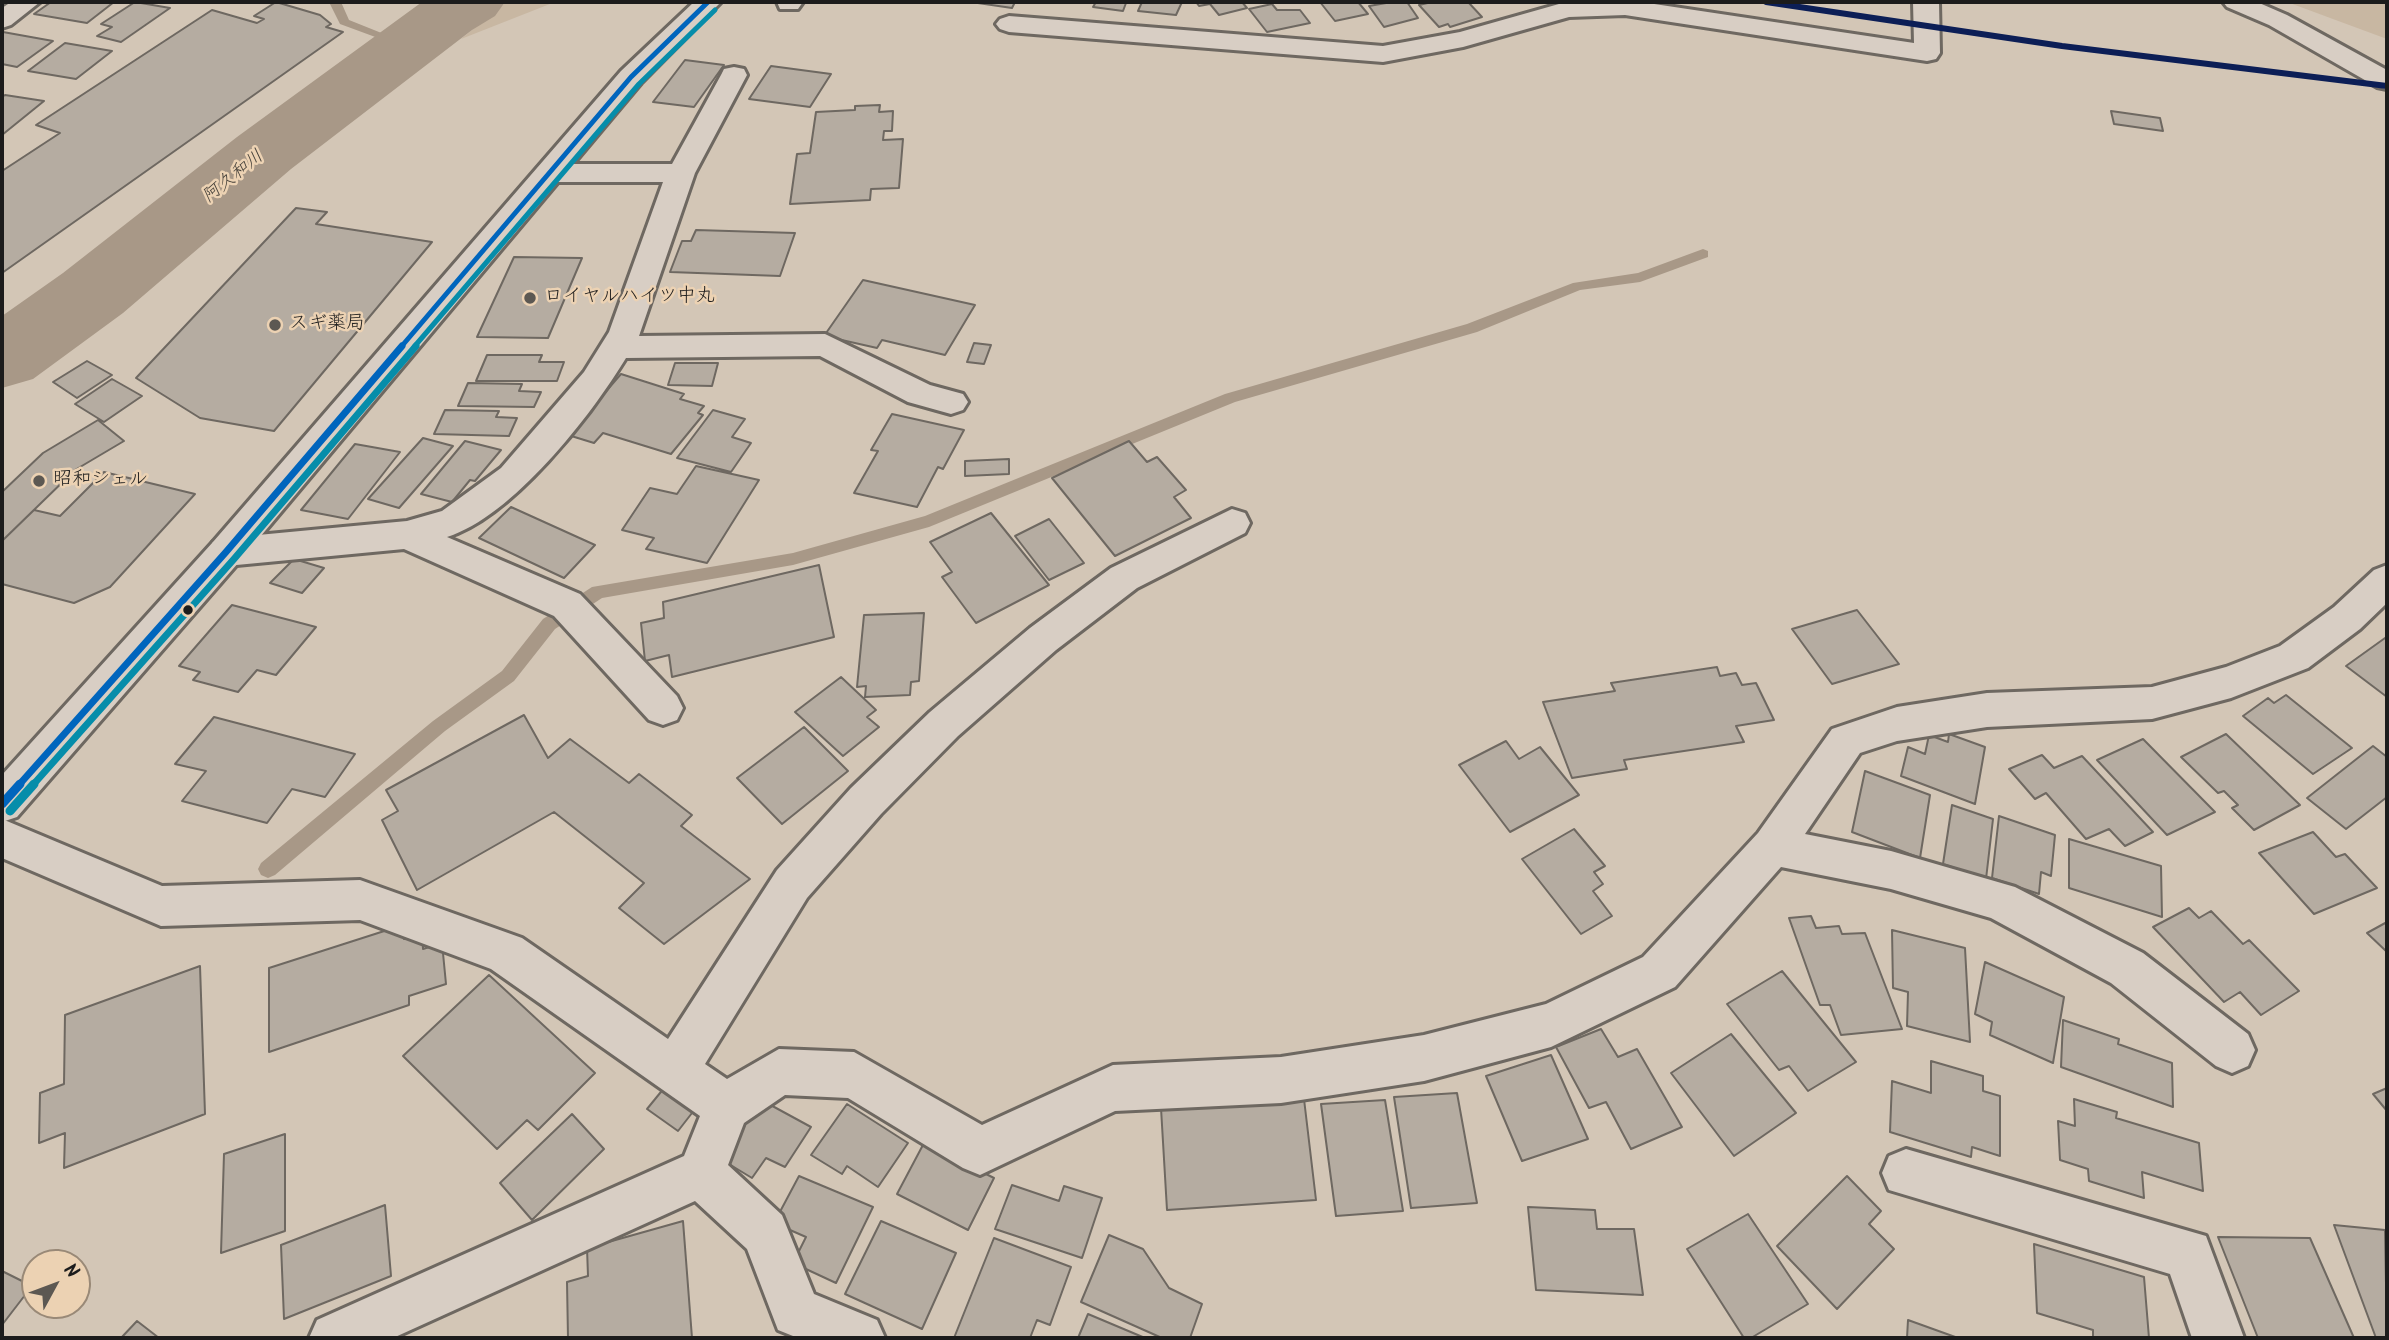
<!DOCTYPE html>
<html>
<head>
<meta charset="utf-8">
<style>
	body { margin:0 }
	#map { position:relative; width:2389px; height:1340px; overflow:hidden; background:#d3c6b6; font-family:Kalam,sans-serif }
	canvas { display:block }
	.frame { position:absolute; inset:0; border:4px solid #1c1c1c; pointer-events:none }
	.north { position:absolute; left:21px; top:1249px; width:70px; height:70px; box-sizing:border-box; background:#ecd2b3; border:2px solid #998977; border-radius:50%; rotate:49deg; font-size:19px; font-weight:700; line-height:28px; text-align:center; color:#1c1c1c }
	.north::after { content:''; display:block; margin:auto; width:24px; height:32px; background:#5c5852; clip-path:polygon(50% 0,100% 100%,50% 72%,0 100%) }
</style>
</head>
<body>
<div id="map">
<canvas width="2389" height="1340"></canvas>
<div class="frame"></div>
<div class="north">N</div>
</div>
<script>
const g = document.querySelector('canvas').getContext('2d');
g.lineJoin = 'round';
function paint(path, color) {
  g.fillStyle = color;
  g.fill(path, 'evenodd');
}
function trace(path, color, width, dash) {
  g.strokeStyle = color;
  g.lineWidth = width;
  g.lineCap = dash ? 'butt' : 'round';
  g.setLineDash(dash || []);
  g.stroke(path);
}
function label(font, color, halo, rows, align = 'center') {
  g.font = font + ' Kalam,"Klee One",sans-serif';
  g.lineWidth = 5;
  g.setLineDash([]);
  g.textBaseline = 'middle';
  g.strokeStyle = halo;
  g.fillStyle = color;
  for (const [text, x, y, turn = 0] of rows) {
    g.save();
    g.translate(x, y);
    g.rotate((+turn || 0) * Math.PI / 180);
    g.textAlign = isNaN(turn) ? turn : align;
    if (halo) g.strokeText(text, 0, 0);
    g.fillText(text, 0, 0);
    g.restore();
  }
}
paint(new Path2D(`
	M506,2H555L461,39Z
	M2287,2H2387V39Z`), '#c8b7a2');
paint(new Path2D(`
	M329,2H341L349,20L384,34L378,38L340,24Z
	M396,35L417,40L419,43L413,47L392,42L390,39Z
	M1703,249L1708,251V257L1640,282L1580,290L1477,332L1235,402L929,527L793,565L602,598L555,629L514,681L445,731L275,875L268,878L261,875L258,869L261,863L433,721L502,671L543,619L592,587L793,553L925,516L1225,394L1467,324L1573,283L1638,273Z`), '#a89887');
paint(new Path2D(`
	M422,2H505L495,16L472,30L291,169L123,313L33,379L2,388V316L63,273L237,137Z`), '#a89887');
const building = new Path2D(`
	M51,2L72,3L114,2L87,23L34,14Z
	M135,2L170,8L121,42L97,36L112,27L101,24Z
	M276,2L320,15L331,24L326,27L343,32L2,273V171L60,133L36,125L212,10L257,23L264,19L254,16Z
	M971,2H1015L1012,8Z
	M1096,2H1135L1126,3L1123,11L1093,7Z
	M1142,2H1182L1176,15L1138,11Z
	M1196,2H1242L1247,8L1219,15L1210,4L1199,6Z
	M1320,2H1358L1368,14L1335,21Z
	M1392,2H1407L1418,18L1384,27L1369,6Z
	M1432,2L1469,3L1482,17L1450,27L1448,24L1439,27L1419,5Z
	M1272,4L1277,10H1300L1310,23L1267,32L1249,9Z
	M3,32L53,41L17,67L2,64Z
	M65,43L112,51L76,79L28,71Z
	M685,60L724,65L694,107L653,102Z
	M771,66L831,74L810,107L749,99Z
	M5,95L44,101L2,135V97Z
	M880,105L879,112L893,111L892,131H884L883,140L903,139L899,188L871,189L870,200L790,204L797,154L810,153L816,112L855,110V106Z
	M2111,111L2160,118L2163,131L2114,124Z
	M296,208L327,212L316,224L432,242L274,431L200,418L136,378Z
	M696,230L795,233L780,276L670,272L682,241H691Z
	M514,257L582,258L548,338L477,337Z
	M863,280L975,305L945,355L882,340L877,348L824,336Z
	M974,343L991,345L984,364L967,362Z
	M487,355H542L539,362H564L557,381H476Z
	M87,361L112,375L77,398L53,382Z
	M675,363H718L712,386L668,385Z
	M621,374L684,394L680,399L704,406L698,413L703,415L671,454L603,433L594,443L568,435Z
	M112,379L142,396L104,422L75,404Z
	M468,383L522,384L519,391L541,392L534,407L458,406Z
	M445,410L499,411L496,417L517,418L509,436L434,434Z
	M713,410L745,419L732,437L751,443L731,472L677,458Z
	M892,414L964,430L943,469L938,467L917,507L854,493L878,451L871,450Z
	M98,420L124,441L75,470L2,541V492L43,453Z
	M423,438L453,446L399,508L368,499Z
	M465,441L501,450L475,481L470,480L452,502L421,494Z
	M1129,441L1147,462L1157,457L1186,490L1174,497L1191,518L1115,556L1052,478Z
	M355,444L400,452L348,519L301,510Z
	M1009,459V474L965,476V461Z
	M696,466L759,480L707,563L646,549L654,538L622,530L650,488L677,494Z
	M104,472L195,494L110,587L74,603L2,584V541L34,510L60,516Z
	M511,507L595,545L564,578L479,538Z
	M991,513L1049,585L976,623L942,577L952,572L930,542Z
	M1049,519L1084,563L1049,580L1015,536Z
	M294,559L324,568L302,593L270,583Z
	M819,565L834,637L672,677L669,655L645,661L641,623L664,618L663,602Z
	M232,605L316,627L276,675L257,670L238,692L193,680L200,672L179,666Z
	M1857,610L1899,664L1832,684L1792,629Z
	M924,613L919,681L911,682L910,695L865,697L866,686L857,687L864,615Z
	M2385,638L2387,640V697L2346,666Z
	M1717,667L1720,676L1736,673L1742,685L1756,683L1774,720L1736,726L1744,742L1624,760L1627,769L1572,778L1543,702L1615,691L1611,683Z
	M841,677L876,710L867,717L879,727L843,756L795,712Z
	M2286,695L2352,748L2313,774L2243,716L2268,698L2274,703Z
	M524,715L548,758L570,739L629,783L639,774L692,815L681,826L750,879L664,944L619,908L644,883L554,812L417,890L382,820L398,811L386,790Z
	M214,717L355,754L325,797L292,789L267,823L182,801L206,771L175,764Z
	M804,727L848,771L782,824L737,778Z
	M1949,734L1985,747L1975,804L1901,776L1908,747L1925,754L1929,735L1948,742Z
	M2226,734L2300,805L2254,830L2232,808L2238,805L2224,791L2218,793L2181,757Z
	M2143,739L2215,812L2167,835L2097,760Z
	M1506,741L1519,759L1540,747L1579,795L1510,832L1459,765Z
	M2373,746L2387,757V797L2346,829L2307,798Z
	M2042,755L2054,768L2082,756L2153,832L2125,846L2109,829L2086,839L2046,793L2035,799L2009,769Z
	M1865,771L1930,795L1920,858L1852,832Z
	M1952,805L1993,819L1986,879L1943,864Z
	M1999,816L2055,835L2051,876L2041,872L2039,894L1992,878Z
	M1574,829L1605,866L1594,872L1603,884L1593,891L1612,916L1581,934L1522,859Z
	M2313,832L2336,857L2345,854L2377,888L2314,914L2259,853Z
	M2069,839L2161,866L2162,917L2069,888Z
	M2189,908L2199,918L2211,911L2243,944L2249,940L2299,991L2261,1015L2240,992L2224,1002L2153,927Z
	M1811,916L1816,928L1839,926L1842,934L1865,933L1902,1029L1841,1035L1830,1005H1820L1789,918Z
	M2387,922V952L2367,933Z
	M403,925L404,939L422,932L423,949L442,943L446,984L409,996V1005L269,1052V968Z
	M1892,930L1965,948L1970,1042L1907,1026L1908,992L1893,988Z
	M1985,962L2064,997L2053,1063L1990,1035L1992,1022L1975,1014Z
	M200,966L205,1114L64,1168L65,1133L39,1143L40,1093L64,1084L65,1015Z
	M1782,971L1856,1062L1808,1091L1789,1066L1779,1070L1727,1004Z
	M489,975L595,1073L538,1130L527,1120L497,1149L403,1056Z
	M2063,1020L2119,1039L2118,1044L2172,1063L2173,1107L2061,1067Z
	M1601,1029L1618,1057L1637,1049L1682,1127L1631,1149L1606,1102L1589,1108L1556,1047Z
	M1731,1034L1796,1113L1734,1156L1671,1073Z
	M1551,1055L1588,1139L1522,1161L1486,1076Z
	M1931,1061L1983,1076V1091L2000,1096V1156L1972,1147L1971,1157L1890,1132L1892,1081L1931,1093Z
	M669,1082L699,1104L678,1131L647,1109Z
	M2387,1088V1111L2373,1094Z
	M1457,1093L1477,1203L1411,1208L1394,1097Z
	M754,1096L811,1127L785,1167L766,1158L752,1178L714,1155Z
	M1304,1099L1316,1200L1167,1210L1161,1108Z
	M2074,1099L2117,1112L2116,1118L2199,1143L2203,1191L2142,1172L2144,1198L2089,1181L2088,1169L2060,1160L2058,1121L2075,1126Z
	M1385,1100L1403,1211L1336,1216L1321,1104Z
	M847,1104L908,1143L878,1187L847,1166L842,1174L811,1155Z
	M572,1114L604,1149L532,1220L500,1183Z
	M285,1134V1231L221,1253L224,1154Z
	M924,1143L994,1178L968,1230L897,1194Z
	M799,1176L873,1207L836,1283L793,1263L806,1237L774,1223Z
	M1847,1176L1881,1211L1869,1224L1894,1249L1837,1309L1777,1246Z
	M1012,1185L1059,1201L1064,1186L1102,1198L1082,1258L995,1229Z
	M385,1205L391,1276L284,1319L281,1245Z
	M1528,1207L1595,1210L1597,1229H1634L1643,1295L1536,1290Z
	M1748,1214L1808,1304L1751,1338H1744L1687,1249Z
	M683,1221L692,1338H568L567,1282L588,1276L587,1248Z
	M881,1221L956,1253L922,1329L845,1294Z
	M2334,1225L2385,1230L2387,1338H2376Z
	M1109,1235L1143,1249L1169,1288L1202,1304L1190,1338H1162L1081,1302Z
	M2218,1237L2310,1238L2354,1338H2258Z
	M994,1238L1071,1267L1050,1325L1037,1320L1030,1338H954Z
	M2034,1244L2144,1277L2149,1338H2093V1330L2037,1313Z
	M2,1271L32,1286L2,1325Z
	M1088,1314L1145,1338H1078Z
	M1908,1320L1958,1338H1907Z
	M137,1321L159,1338H121Z`);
paint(building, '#b5aca1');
trace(building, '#6e6861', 2);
const minor = new Path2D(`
	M11,2H40L11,25L2,28V8Z
	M777,2H803L798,9H780Z
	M1566,2H1641L1914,43L1913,2H1939L1940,53L1936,59L1927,61L1625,15L1569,17L1463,47L1383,62L1009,32L1000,29L996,24L1000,19L1009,16L1383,46L1460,32Z
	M2223,2H2257L2287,15L2387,70V89L2377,87L2269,25L2227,7Z
	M734,67L744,69L747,75L695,173L639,336L825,334L930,385L963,394L968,402L963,410L951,414L908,402L820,356L626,358C591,416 512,517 447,537L580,594L677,696L683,708L677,720L663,725L649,720L554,616L404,549L226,566L213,562L208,552L213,542L226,538L407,521L442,511L501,468L584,372L609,332L663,182H549L539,179L535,173L539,167L549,164H672L721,75L724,69Z
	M1232,509L1245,513L1250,523L1245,533L1137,588L1056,650L958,736L881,814L807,898L705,1064L727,1079L779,1049L854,1052L982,1125L1113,1065L1281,1057L1424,1035L1546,1004L1643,957L1758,833L1832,729L1897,707L1987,693L2152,687L2226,667L2280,646L2334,607L2374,570L2387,565V603L2360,629L2308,668L2231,698L2152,719L1987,727L1897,741L1860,753L1805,834L1891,851L2015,887L2143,953L2248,1034L2255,1050L2248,1066L2232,1073L2216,1066L2111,983L1991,918L1891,889L1781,867L1675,987L1551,1047L1424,1081L1281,1103L1115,1111L980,1175L963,1168L848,1098L785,1095L744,1123L728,1165L782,1215L814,1294L877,1320L885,1338H798L778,1330L747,1249L695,1201L393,1338H309L317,1320L684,1156L700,1116L491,969L360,920L161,926L2,858V819L162,886L360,880L522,938L668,1039L777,870L851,788L930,712L1030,628L1111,568Z
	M1906,1149L2206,1236L2244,1338H2192L2170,1274L1889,1190L1882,1173L1889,1156Z`);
const major = new Path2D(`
	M694,2H721L641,83L239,562L17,817L2,822V775L213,542L621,71Z`);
trace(minor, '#6e6861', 6);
trace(major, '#6e6861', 6);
paint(minor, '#d8cec4');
paint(major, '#d8cec4');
trace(new Path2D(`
	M401,347L631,77L708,2`), '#0065bd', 5);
trace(new Path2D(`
	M18,786L226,552L402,346`), '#0065bd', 7);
trace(new Path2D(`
	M2,804L20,784`), '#0065bd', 9);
trace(new Path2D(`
	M414,347L639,84L715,10`), '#068daa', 5);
trace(new Path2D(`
	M32,786L234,559L416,346`), '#068daa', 7);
trace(new Path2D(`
	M10,811L34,784`), '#068daa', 9);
trace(new Path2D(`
	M1766,2L2062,46L2387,86`), '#0c1e56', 6);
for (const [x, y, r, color] of [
	[530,298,7,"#5c5852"],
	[275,325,7,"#5c5852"],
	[39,481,7,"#5c5852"],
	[188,610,6,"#1c1c1c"]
]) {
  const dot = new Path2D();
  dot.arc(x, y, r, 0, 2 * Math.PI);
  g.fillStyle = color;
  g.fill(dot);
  trace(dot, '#ecd2b3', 2.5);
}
label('italic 18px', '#46413a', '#ecd2b3', [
	["阿久和川",234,178,-39]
]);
label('19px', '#1c1c1c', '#ecd2b3', [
	["ロイヤルハイツ中丸",544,298],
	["スギ薬局",289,325],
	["昭和シェル",53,481]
], 'left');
</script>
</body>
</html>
